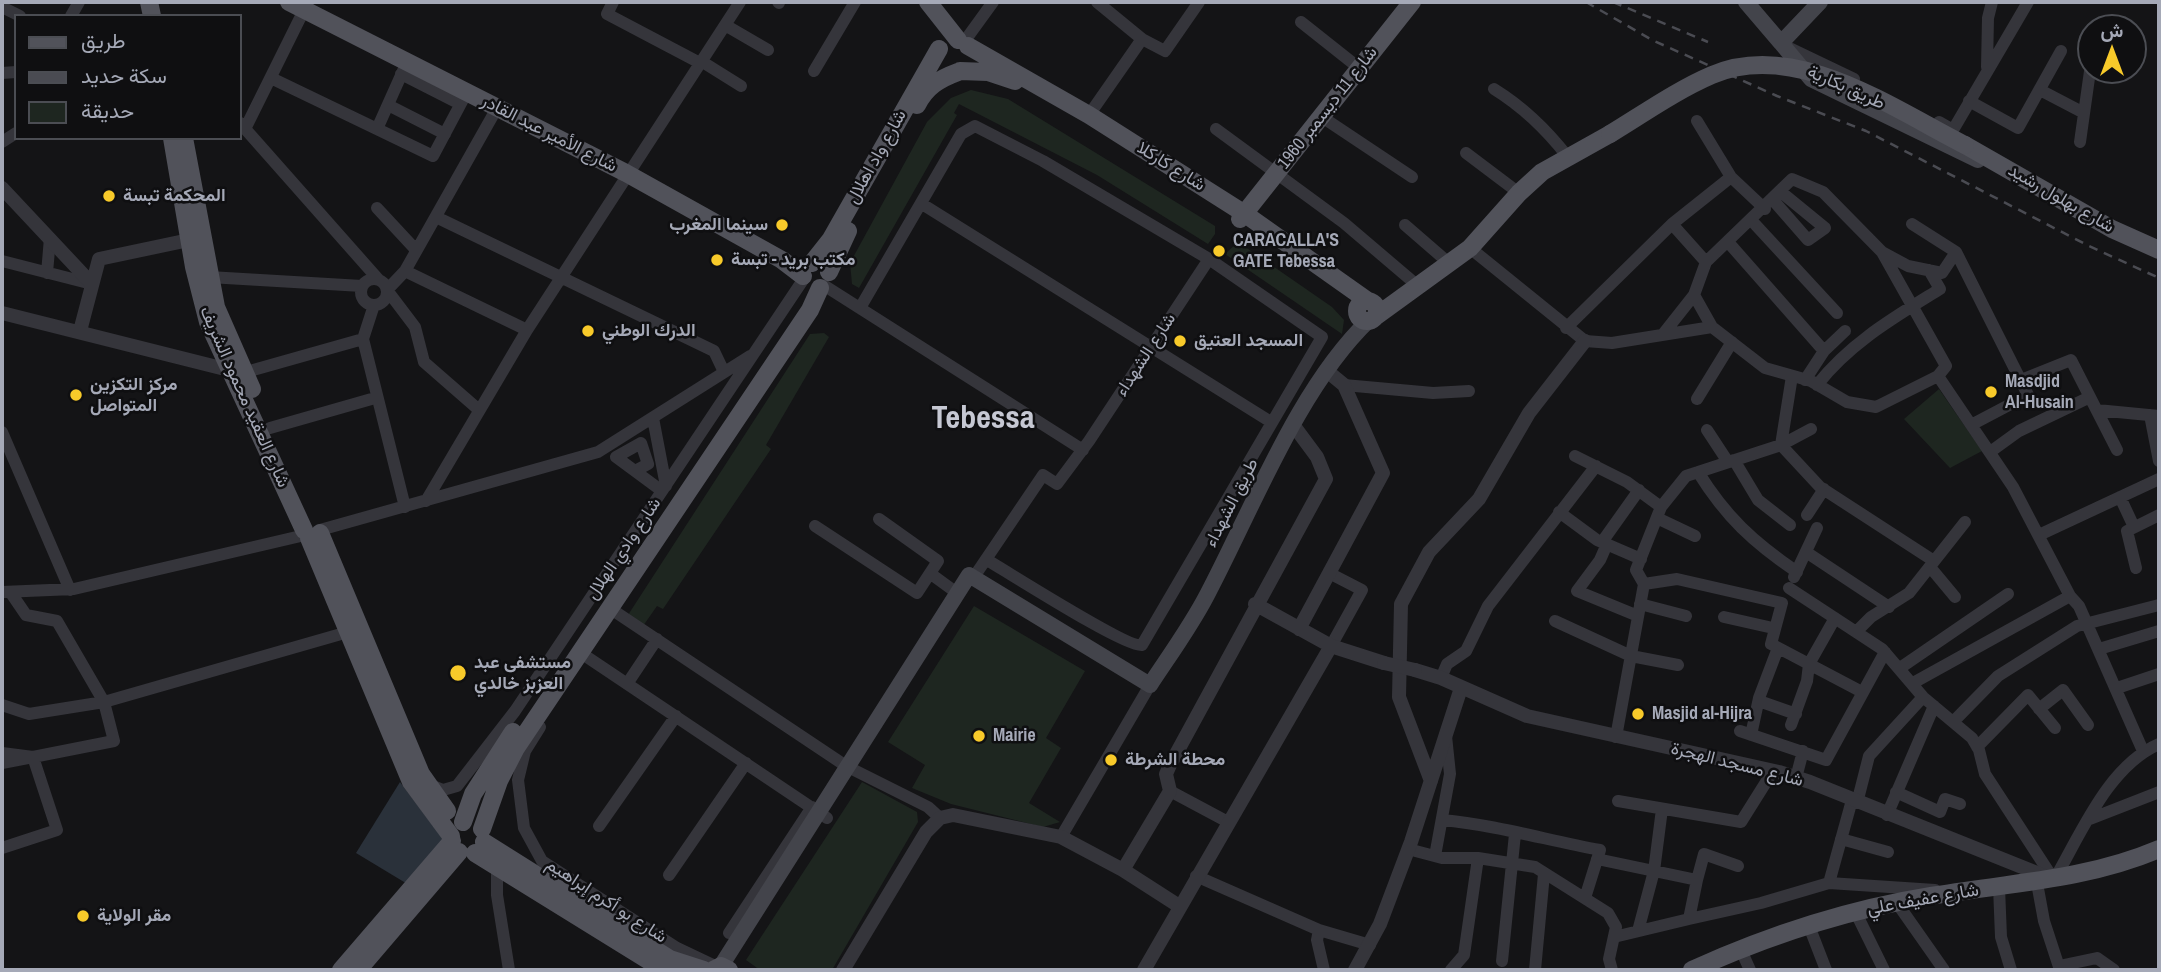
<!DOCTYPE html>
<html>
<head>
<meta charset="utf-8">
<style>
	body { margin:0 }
	#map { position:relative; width:2161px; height:972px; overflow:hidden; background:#141416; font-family:"Archivo Narrow",Vazirmatn,sans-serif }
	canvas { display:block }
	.frame { position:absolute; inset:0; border:4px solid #a5a9b7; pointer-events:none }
	.legend { position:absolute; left:14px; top:14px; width:228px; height:126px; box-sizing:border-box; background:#0f0f11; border:2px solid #4b4d53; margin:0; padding:9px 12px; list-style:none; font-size:21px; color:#a5a9b7 }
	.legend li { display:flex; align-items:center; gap:14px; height:35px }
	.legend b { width:35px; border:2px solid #4b4d53 }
	.north { position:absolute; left:2077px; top:14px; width:70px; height:70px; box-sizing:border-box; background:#0f0f11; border:2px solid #4b4d53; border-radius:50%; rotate:0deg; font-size:19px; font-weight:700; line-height:28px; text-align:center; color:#a5a9b7 }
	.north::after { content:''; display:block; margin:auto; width:24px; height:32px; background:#f8ca2a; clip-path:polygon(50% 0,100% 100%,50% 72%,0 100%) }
</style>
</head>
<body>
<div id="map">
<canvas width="2161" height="972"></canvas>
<div class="frame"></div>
<ul class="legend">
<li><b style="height:9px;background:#51525a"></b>طريق</li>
<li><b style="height:9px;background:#4a4b52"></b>سكة حديد</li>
<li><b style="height:19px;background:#1e2620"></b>حديقة</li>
</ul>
<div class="north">ش</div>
</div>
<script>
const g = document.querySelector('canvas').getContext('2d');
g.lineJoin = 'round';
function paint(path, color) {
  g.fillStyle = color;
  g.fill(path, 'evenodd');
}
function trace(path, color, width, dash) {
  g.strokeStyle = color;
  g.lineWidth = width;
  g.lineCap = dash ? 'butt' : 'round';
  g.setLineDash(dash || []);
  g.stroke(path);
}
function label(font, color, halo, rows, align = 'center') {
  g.font = font + ' "Archivo Narrow",Vazirmatn,sans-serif';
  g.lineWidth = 5;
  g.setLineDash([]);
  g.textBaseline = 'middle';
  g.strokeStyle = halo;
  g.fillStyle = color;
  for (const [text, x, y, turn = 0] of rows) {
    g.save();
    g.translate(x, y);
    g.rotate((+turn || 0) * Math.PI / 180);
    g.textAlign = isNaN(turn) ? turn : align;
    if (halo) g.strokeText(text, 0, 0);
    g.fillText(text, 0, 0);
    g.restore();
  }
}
paint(new Path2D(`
	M971,90L1008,99L1215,226V234L1208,244L1097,175L959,104L954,113L957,115L859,288L852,284L850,263L927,122L951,98Z
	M1238,242L1332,307L1344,320L1342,334L1225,254Z
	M824,333L829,337L766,445L771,449L663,609L657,606L643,626L628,615L810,334Z
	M1939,389L1982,451L1950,468L1904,419Z
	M974,606L1085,671L1046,738L1061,748L1029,803L1060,822L1043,827L951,804L912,788L925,765L888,742Z
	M862,782L917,812L918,822L832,970H760L746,960Z`), '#1e2620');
paint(new Path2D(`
	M400,782L443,839L409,885L356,853Z`), '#2a313a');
trace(new Path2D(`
	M613,2L607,14L700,63
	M778,2L779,3
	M1097,2L1142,39
	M2,7L20,16
	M71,16L79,2
	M1301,22L1359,68
	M725,25L768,50
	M964,42L993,2
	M1785,46L1854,79
	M701,61L741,86
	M1987,67L1988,18L1992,2
	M814,71L855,2
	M2,73L16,72
	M401,74L460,104
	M271,78L377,129L407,62
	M1494,89C1523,107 1546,129 1567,156
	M2040,90L2084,113
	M1969,101L2018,128L2061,51
	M388,105L445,134
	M1089,115L1142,39L1165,51L1199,2
	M1322,117L1412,177
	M1697,121L1731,177
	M1939,122L1953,130L2028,2
	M240,123L378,279
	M245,129L308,2
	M377,129L433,156L467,92
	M1216,129L1344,223L1418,286
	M2,142L16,133
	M2080,142L2091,64
	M1466,153L1519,193
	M1773,200L1808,240L1825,228L1781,192
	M922,204L1271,422
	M377,208L416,250
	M436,217L714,351L724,372
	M1752,221L1837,313
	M1672,224L1731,177L1765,209
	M1405,225L1450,264
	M1728,242L1824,351L1805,380
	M1470,248L1585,341L1612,343L1712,327L1765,368L1811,381L1847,402L1876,407L1938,376L2013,487L2070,596L2079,606L2143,751
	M1882,252L1908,266L1942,273L1956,252L1912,224
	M1956,252L2028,395L1971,425
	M2,261L92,284
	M1706,262L1792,179L1823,192L1882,252L1946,366L1938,376
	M405,271L527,330
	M47,273L50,238
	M209,277L362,286
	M361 292a13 13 0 1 1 26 0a13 13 0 1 1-26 0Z
	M825,286L1083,450
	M1694,295L1712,327
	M374,305L363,339L405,507
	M860,308L961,134L975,126L1043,161L1209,259L1322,337L1142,645C1128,649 1008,572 987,560
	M1566,328L1672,224L1706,262L1694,295L1664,333
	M1824,351L1845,331
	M239,374L363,339
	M1792,376L1781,445L1820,487L1934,561
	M2021,380L2071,360L2117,450
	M1344,385L1433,393L1469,391
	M1817,385C1851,342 1895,317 1940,289L1929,270
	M1697,399L1732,342
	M479,410L424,362L415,327L387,290L405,271L497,108
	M2097,410L2159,416
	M2150,415L2159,461
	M653,418L666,486
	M270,428L375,398
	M1707,430L1728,462
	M2,432L70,590
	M1990,452L2019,431L2090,397
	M1575,456L1627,482L1661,507
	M1734,460L1758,500L1790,525
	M635,471L648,464L641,443L616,457L662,491
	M1698,472C1726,517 1753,542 1797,572
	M2120,497L2134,527
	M426,501L527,330L740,2
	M1559,512L1597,540L1641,559
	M1807,515L1824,489
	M1657,518L1695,536
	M815,526L917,593L938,561L879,519
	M320,530L598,452L750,356
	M2039,535L2159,479
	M1602,542L1639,490
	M1607,544L1600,560L1577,591L1638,616
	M1806,552L1889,607
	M1930,567L1955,597
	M2136,568L2127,531L2159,515
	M978,571L1043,475L1057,484L1089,441L1209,259
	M1329,573L1362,590L1331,646
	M931,574L957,593
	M1794,577L1817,528
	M1644,584L1677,579L1782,603L1771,644L1862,692
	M1789,588L1882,649L1923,697L1972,738L1979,750L1985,774L2054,880C2081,834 2108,766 2159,744
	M2,592L74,589L305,535
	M1640,604L1686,616
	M617,613L846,766L928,807L940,818
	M1724,617L1773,628
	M1555,621L1631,656L1678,665
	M1856,632L1871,617L1909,593L1965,522
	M2099,649L2159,631
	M587,657L827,818
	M1900,668L2008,594
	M1441,678L1447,664L1466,651L1488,606L1596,466
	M1913,683L2070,596
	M627,684L657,639
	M2117,688L2159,674
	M1759,701L1796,714
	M2,705L29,714L104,702L57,621L26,615L11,593
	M2039,709L2063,690L2088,725
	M1953,722L1998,676L2077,626L2159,605
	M1791,725L1807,681L1809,664L1835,618
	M540,727L525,751L518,780L524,828L542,861L677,948L717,967
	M1740,731L1826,760L1885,652
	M1751,735L1759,698L1778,648
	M1616,737L1644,584L1636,570L1661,507L1686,476L1781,445L1811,429
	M1977,747L2028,695L2055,728
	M2,753L33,757L114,741L104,702L348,632
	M2,763L33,757L57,830L2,848
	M1796,778L1803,751
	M428,784L443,790L457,786L515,711L803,280
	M1170,791L1228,822
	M1896,792L1940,812L1945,799L1960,804
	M1618,801L1741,822L1773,771
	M1857,803L1869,756L1923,697
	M1887,815L1934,706
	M2090,819L2159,792
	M1442,820C1496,825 1546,840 1600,850L1585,898
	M599,826L676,716
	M1061,837L1150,685
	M1841,839L1888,852
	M1408,849L1442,858H1478L1535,867L1608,913L1616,927L1609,959L1612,970
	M1435,856L1450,774L1446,736
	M1597,859L1697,880L1689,919L1614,937
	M497,866V895L509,970
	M669,875L746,763
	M1196,876L1319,930
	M1697,880L1704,854L1738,866
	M1829,883L1852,800
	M2037,883L2044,921L2060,970
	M1999,887L2001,937L2011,970
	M1897,903L1944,970
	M1856,913L1884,970
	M1689,919L1761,903L1829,883L1935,890
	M1809,926L1826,970
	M1638,931L1654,871L1662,809
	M729,933L812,807
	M1741,950L1750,970
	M1502,961L1515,834
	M2059,966L2097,958L2114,970
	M1324,970L1317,940L1319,930L1370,945
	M1451,970L1464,955L1478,858
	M1535,970L1544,874`), '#35353b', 12);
trace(new Path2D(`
	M2,188L92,284
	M2,313L221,368L237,364
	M80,331L99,259L189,240
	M1255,604L1331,646L1384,663
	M1299,629L1383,473L1344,385L1327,371
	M1415,670L1441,678L1527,716L1779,772L1810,782L2052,879
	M1431,781L1399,697L1401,604L1429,552L1479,499L1529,413L1585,341
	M1123,870L1170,791L1166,774L1170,765L1326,479L1317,457L1294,426
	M843,970L926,832L940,818L953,815L1061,837L1123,870L1179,906
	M1144,970L1331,646
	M1355,970L1380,924L1411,842L1461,688`), '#35353b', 14);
trace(new Path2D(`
	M1746,2L1781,43L1820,2
	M1781,43L1811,79L1978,160
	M721,966L969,575L1150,685C1169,656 1191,626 1207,595C1253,508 1298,388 1369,320`), '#43444b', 16);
trace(new Path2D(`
	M149,2L152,16
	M289,2L626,173L782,260L803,276
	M928,2L958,40
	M968,46L1089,115L1245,214L1368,301
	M960,71L988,72L1015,81
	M917,105C926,87 939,79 958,72
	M172,138L194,267L208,322L304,530
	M184,138L216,307L252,389
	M1965,145L2112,229L2159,250
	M1240,219L1412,2
	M812,263L831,239L939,49
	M829,272L848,231
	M1357 311a10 10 0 1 1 20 0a10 10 0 1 1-20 0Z
	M1375,317L1470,248L1519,193L1542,172L1610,134
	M320,533L421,774L447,811
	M309,538L411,782L451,836
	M463,822L473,794L513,732
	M482,829L499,781L516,748L810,310L820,288
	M484,842L670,959L704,970
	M475,853L664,970
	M341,970L452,841
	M358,970L459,852
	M713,970L721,966L729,970
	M1692,970C1767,936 1850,909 1931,896C2009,883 2086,880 2159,849`), '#51525a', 18);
trace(new Path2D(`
	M1586,2L1652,40L1777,96L1866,131L2089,246L2159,278
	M1613,2L1708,42`), '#4a4b52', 2.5, [9, 7]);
trace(new Path2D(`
	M1384,663L1415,670`), '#35353b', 14);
trace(new Path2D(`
	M1610,134C1643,114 1677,90 1712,75C1795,39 1892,108 1965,145`), '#51525a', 18);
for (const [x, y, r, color] of [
	[109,196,7,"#f8ca2a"],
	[782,225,7,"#f8ca2a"],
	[1219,251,7,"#f8ca2a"],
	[717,260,7,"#f8ca2a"],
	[588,331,7,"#f8ca2a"],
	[1180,341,7,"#f8ca2a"],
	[1991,392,7,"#f8ca2a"],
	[76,395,7,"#f8ca2a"],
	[458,673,9,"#f8ca2a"],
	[1638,714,7,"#f8ca2a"],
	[979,736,7,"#f8ca2a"],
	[1111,760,7,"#f8ca2a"],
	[83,916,7,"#f8ca2a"]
]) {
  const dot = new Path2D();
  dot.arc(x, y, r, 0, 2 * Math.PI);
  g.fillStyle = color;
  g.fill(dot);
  trace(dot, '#0f0f11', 2.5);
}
label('18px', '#a5a9b7', '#0f0f11', [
	["طريق بكارية",1846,88,24],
	["شارع 11 ديسمبر 1960",1328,108,-52],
	["شارع الأمير عبد القادر",549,134,27],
	["شارع واد اهلال",877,157,-61],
	["شارع كاركلا",1171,167,32],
	["شارع بهلول رشيد",2061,199,30],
	["شارع الشهداء",1146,355,-57],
	["شارع العقيد محمود الشريف",244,397,66],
	["طريق الشهداء",1232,503,-63],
	["شارع وادي الهلال",624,549,-56],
	["شارع مسجد الهجرة",1737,765,14],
	["شارع عفيف علي",1923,900,-10],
	["شارع بو أكرم إبراهيم",606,901,33]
]);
label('bold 18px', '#a5a9b7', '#0f0f11', [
	["المحكمة تبسة",123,196],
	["سينما المغرب",768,225,"right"],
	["CARACALLA'S",1233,241],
	["GATE Tebessa",1233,262],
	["مكتب بريد - تبسة",731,260],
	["الدرك الوطني",602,331],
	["المسجد العتيق",1194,341],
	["Masdjid",2005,382],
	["Al-Husain",2005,403],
	["مركز التكزين",90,385],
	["المتواصل",90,406],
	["مستشفى عبد",474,663],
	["العزبز خالدي",474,684],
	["Masjid al-Hijra",1652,714],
	["Mairie",993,736],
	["محطة الشرطة",1125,760],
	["مقر الولاية",97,916]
], 'left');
label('bold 32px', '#c6c8d3', '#0f0f11', [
	["Tebessa",983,419]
]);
</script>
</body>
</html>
